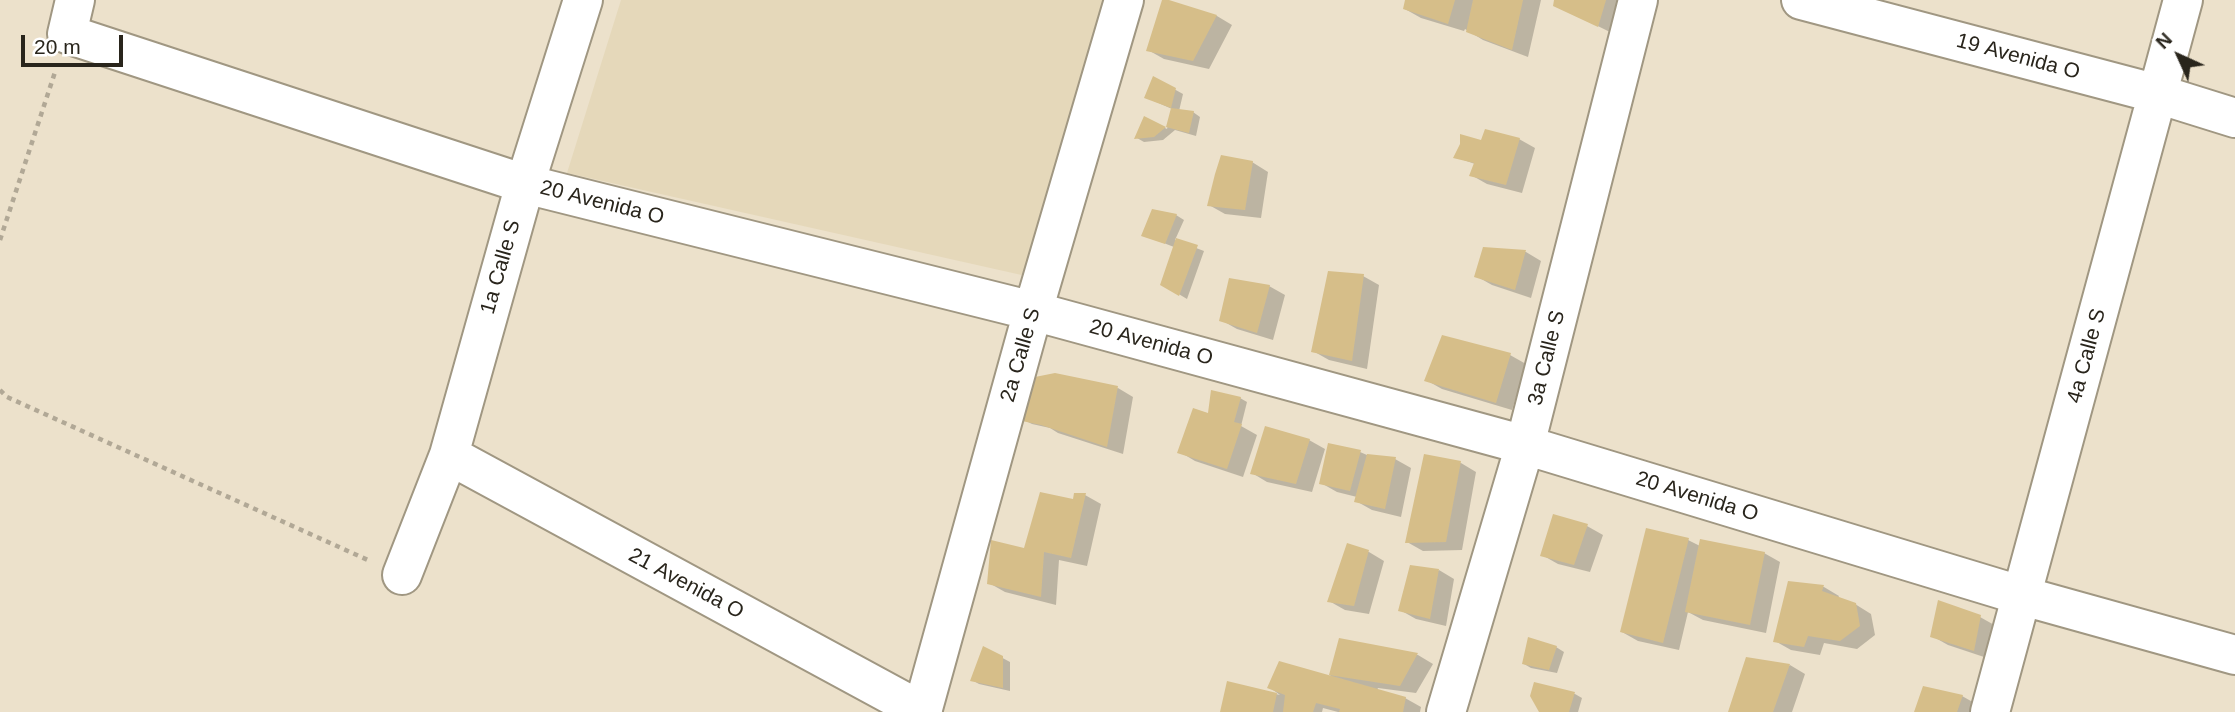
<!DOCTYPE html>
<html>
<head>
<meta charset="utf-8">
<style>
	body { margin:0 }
	#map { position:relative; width:2235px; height:712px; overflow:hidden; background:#ece1cb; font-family:Arial,sans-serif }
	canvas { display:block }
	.north { position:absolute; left:2144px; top:21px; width:70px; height:70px; -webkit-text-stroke:5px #fff; paint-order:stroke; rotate:315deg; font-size:19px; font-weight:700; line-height:28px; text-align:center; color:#29251c }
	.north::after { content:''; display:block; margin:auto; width:24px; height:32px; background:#29251c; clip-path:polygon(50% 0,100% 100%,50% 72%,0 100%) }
	.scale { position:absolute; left:21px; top:35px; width:102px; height:32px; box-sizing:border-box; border:4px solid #29251c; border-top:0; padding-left:9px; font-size:21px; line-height:24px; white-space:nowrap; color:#29251c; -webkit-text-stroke:5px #fff; paint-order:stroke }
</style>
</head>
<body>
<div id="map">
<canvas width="2235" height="712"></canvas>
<div class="north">N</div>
<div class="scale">20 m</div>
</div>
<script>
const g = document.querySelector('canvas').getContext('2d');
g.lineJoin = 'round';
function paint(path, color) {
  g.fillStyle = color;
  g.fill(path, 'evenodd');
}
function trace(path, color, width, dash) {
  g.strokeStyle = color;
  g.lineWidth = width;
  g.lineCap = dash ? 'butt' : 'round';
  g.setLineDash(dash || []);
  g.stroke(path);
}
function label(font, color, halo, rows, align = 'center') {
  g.font = font + ' Arial,sans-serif';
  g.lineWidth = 5;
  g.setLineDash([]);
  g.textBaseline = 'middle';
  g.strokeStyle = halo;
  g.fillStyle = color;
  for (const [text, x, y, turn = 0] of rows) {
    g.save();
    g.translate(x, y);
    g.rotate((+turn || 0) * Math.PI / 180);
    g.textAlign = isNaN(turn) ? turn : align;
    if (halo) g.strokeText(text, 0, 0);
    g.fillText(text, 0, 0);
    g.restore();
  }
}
paint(new Path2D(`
	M621,0H1109L1026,276L567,173Z`), '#e5d8ba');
paint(new Path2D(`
	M1164,0L1217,16L1232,25L1209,69L1164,59L1148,50Z
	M1407,0H1541L1528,57L1483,40L1465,29L1464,31L1421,18L1405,9Z
	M1556,0H1624L1614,34L1555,5Z
	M1154,78L1183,94L1179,111L1193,112L1200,117L1196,136L1175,130L1163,140L1144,142L1137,138L1145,118L1167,129L1172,109L1154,101Z
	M1519,139L1535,148L1522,193L1487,184L1471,175L1475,164L1455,157L1461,144Z
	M1252,162L1268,172L1261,218L1225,214L1209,205Z
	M1176,215L1184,220L1175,240L1204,251L1187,299L1162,284L1174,247L1143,235Z
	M1485,248L1526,252L1541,261L1531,298L1492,285L1476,276Z
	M1363,276L1379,285L1367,369L1329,360L1313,351Z
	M1269,286L1285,295L1273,340L1237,329L1221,320Z
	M1510,355L1526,364L1512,410L1442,389L1426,380Z
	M1118,388L1133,397L1123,454L1058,433L1050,428L1032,424L1024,420Z
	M1240,398L1247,402L1241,426L1257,435L1243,477L1195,461L1180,452L1210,415Z
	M1309,440L1325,449L1312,492L1267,482L1252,473Z
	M1360,452L1367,455L1395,459L1411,468L1401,517L1372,510L1356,501L1357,497L1337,492L1321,483Z
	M1425,456L1461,463L1476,472L1462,550L1423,551L1407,542Z
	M1085,495L1101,504L1087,566L1059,560L1056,605L1005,592L989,583L1074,501Z
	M1554,516L1587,526L1603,535L1590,572L1558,564L1542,555Z
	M1688,540L1700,546L1764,553L1780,562L1766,633L1703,620L1688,612L1679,650L1638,641L1622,632Z
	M1348,545L1369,552L1384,561L1369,614L1345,610L1329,601Z
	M1439,570L1454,579L1446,626L1416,619L1400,610Z
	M1790,583L1824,587L1839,596L1838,598L1855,604L1871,614L1875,635L1857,649L1824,643L1820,655L1791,650L1775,641Z
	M1980,617L1996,626L1990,659L1948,645L1932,636Z
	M1340,640L1418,655L1433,664L1416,693L1378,688L1377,690L1405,698L1421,707L1420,712H1338L1323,708L1322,712H1221L1228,683L1280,695L1269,687L1330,677Z
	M1556,647L1564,652L1557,673L1531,668L1524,664Z
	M984,648L1010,662V691L979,684L972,680Z
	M1790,665L1805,674L1792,712H1730Z
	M1535,684L1575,694L1582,698L1578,712H1541Z
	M1962,696L1978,705L1975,712H1916Z`), '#0003');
paint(new Path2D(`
	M1162,0H1169L1217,15L1193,61L1146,51Z
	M1405,0H1455L1448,24L1403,9Z
	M1473,0H1523L1512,50L1466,32Z
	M1554,0H1606L1598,27L1553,6Z
	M1153,76L1176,88L1171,108L1144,98Z
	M1171,108L1194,111L1189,133L1166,127L1154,137L1134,139L1144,116L1166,127Z
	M1485,129L1520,138L1506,185L1469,176L1474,163L1453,158L1460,144V134L1481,140Z
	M1221,155L1253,161L1245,210L1207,206L1215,174Z
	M1152,209L1177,214L1165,244L1141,236Z
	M1176,238L1198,245L1179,296L1160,285Z
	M1483,247L1526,250L1515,290L1474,277Z
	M1328,271L1364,274L1352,361L1311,352Z
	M1229,278L1270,285L1257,333L1219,321Z
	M1442,335L1511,353L1496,403L1424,381Z
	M1055,373L1118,386L1107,447L1041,425L1022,421L1035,377Z
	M1211,390L1241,397L1234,422L1242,424L1227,469L1177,453L1193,408L1208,413Z
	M1265,426L1310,439L1296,484L1250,474Z
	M1328,443L1361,450L1350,491L1319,484Z
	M1367,454L1396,457L1385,509L1354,502Z
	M1424,454L1461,461L1446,542L1405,543Z
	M1040,492L1073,499L1074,493H1086L1071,558L1044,552L1041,597L987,584L991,540L1024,548Z
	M1553,514L1588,524L1574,565L1540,556Z
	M1646,528L1689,538L1663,643L1620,632Z
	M1700,539L1765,552L1750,625L1685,612Z
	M1347,543L1369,550L1354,606L1327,602Z
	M1410,565L1439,569L1430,619L1398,611Z
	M1788,581L1824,585L1822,591L1856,603L1860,626L1840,641L1808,636L1804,647L1773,642Z
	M1938,600L1981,615L1974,651L1930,637Z
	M1528,637L1557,646L1549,670L1522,664Z
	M1339,638L1418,653L1400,686L1329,675Z
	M983,646L1003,656V688L970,681Z
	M1746,657L1790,664L1773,712H1728Z
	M1279,661L1406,697L1403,712H1339L1340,709L1316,703L1313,712H1283L1285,695L1267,688Z
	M1227,681L1277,693L1273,712H1220Z
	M1534,682L1575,692L1569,712H1539L1530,696Z
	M1923,686L1963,695L1957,712H1914Z`), '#d6be89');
const minor = new Path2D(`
	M75,0L67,34L525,184L1033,311L1525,445L2023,596L2235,655
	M1801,0L2158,94L2235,118
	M449,455L923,712
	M402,575L449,455L525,184L583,0
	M922,712L1033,311L1124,0
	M1446,712L1525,445L1638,0
	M1990,712L2183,0`);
trace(minor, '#a09782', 42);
trace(new Path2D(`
	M0,240L56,69
	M0,390L7,397L370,561`), '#b1a896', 4.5, [5, 5]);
trace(minor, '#fff', 38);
label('21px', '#29251c', '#fff', [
	["19 Avenida O",2018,57,15],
	["20 Avenida O",602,203,14],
	["1a Calle S",501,267,-74],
	["20 Avenida O",1151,343,15],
	["2a Calle S",1021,355,-74],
	["4a Calle S",2087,356,-75],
	["3a Calle S",1547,358,-76],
	["20 Avenida O",1697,497,17],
	["21 Avenida O",686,584,28]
]);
</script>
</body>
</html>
